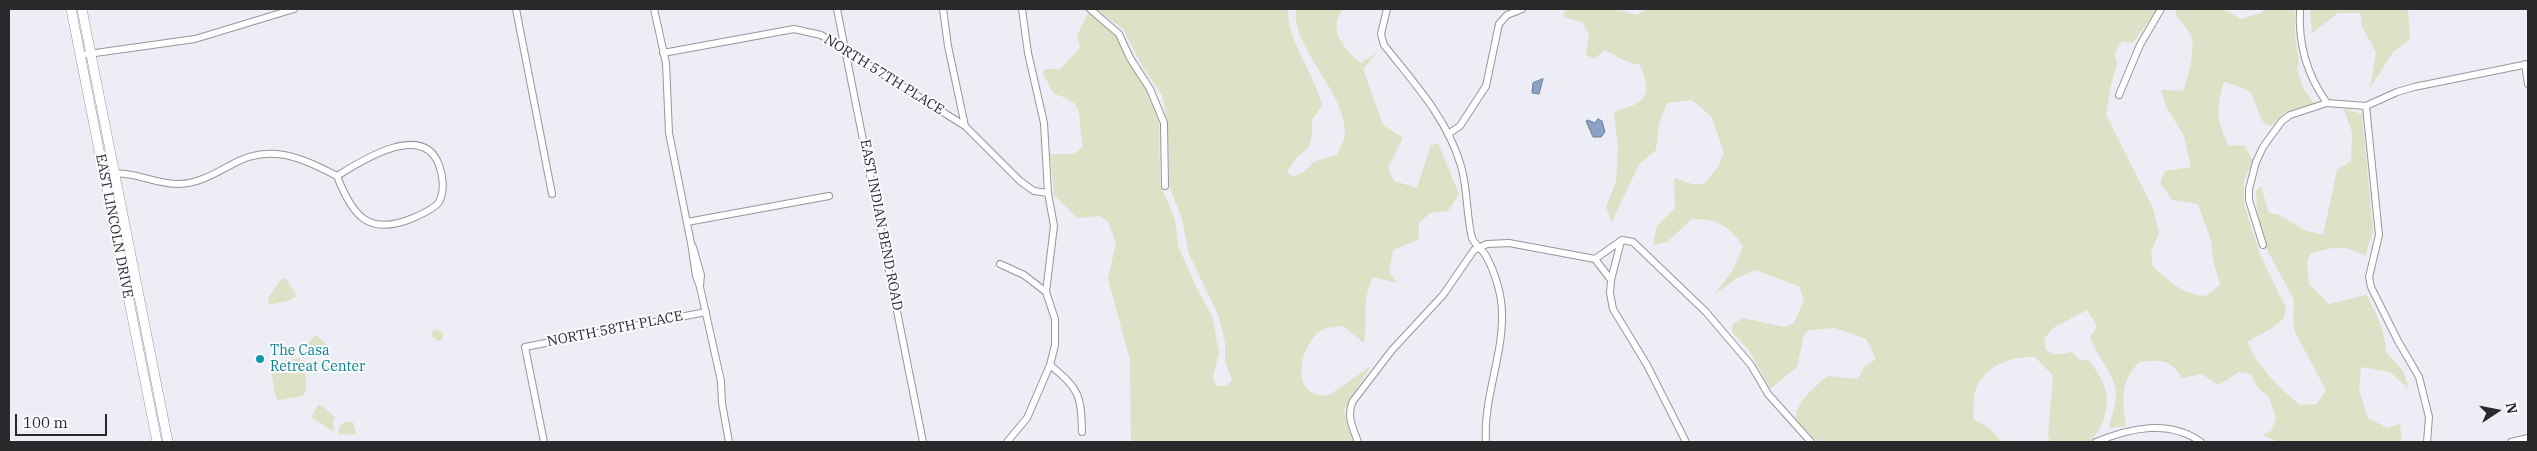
<!DOCTYPE html>
<html>
<head>
<meta charset="utf-8">
<style>
	body { margin:0 }
	#map { position:relative; width:2537px; height:451px; overflow:hidden; background:#ecedf5; font-family:"IBM Plex Serif",serif }
	canvas { display:block }
	.frame { position:absolute; inset:0; border:10px solid #28292b; pointer-events:none }
	.north { position:absolute; left:2472px; top:386px; width:50px; height:50px; -webkit-text-stroke:4px #fafbfe; paint-order:stroke; rotate:79deg; font-size:14px; font-weight:700; line-height:20px; text-align:center; color:#28292b }
	.north::after { content:''; display:block; margin:auto; width:18px; height:22px; background:#28292b; clip-path:polygon(50% 0,100% 100%,50% 72%,0 100%) }
	.scale { position:absolute; left:15px; top:414px; width:92px; height:22px; box-sizing:border-box; border:2px solid #28292b; border-top:0; padding-left:6px; font-size:15px; line-height:18px; white-space:nowrap; color:#28292b; -webkit-text-stroke:4px #fafbfe; paint-order:stroke }
</style>
</head>
<body>
<div id="map">
<canvas width="2537" height="451"></canvas>
<div class="frame"></div>
<div class="north">N</div>
<div class="scale">100 m</div>
</div>
<script>
const g = document.querySelector('canvas').getContext('2d');
g.lineJoin = 'round';
function paint(path, color) {
  g.fillStyle = color;
  g.fill(path, 'evenodd');
}
function trace(path, color, width, dash) {
  g.strokeStyle = color;
  g.lineWidth = width;
  g.lineCap = dash ? 'butt' : 'round';
  g.setLineDash(dash || []);
  g.stroke(path);
}
function label(font, color, halo, rows, align = 'center') {
  g.font = font + ' "IBM Plex Serif",serif';
  g.lineWidth = 4;
  g.setLineDash([]);
  g.textBaseline = 'middle';
  g.strokeStyle = halo;
  g.fillStyle = color;
  for (const [text, x, y, turn = 0] of rows) {
    g.save();
    g.translate(x, y);
    g.rotate((+turn || 0) * Math.PI / 180);
    g.textAlign = isNaN(turn) ? turn : align;
    if (halo) g.strokeText(text, 0, 0);
    g.fillText(text, 0, 0);
    g.restore();
  }
}
paint(new Path2D(`
	M1096,9H1288C1287,42 1314,72 1322,105L1312,120V136L1308,148L1296,158L1287,172L1293,176L1304,172L1315,161L1337,155C1340,148 1345,140 1345,133C1345,90 1291,48 1296,9H1343C1327,29 1344,50 1361,63L1378,52L1363,69L1383,125L1403,138L1388,168L1394,181L1417,188L1431,145L1438,143L1459,194L1448,211L1430,213L1419,223V239L1393,250L1389,271L1397,283L1373,277C1361,302 1368,318 1364,343L1343,326C1337,327 1330,327 1324,329C1305,337 1290,382 1313,393C1317,395 1323,396 1328,395C1334,393 1361,372 1370,367L1344,410L1354,442H1131L1130,360L1108,279L1116,243L1108,222L1100,216L1078,218L1054,195L1050,154H1075L1083,146C1076,117 1089,103 1054,94L1043,74L1045,69H1060L1080,48L1077,35L1089,12L1119,39L1125,57L1148,90L1159,123L1160,184L1175,219L1178,246L1197,289L1212,316L1219,352L1213,378L1217,386H1227L1232,380L1225,361V343L1219,317L1189,254L1182,219L1169,185L1168,126L1162,95L1144,69L1123,29Z
	M1566,9H1616L1636,15L1648,9H2158L2132,43L2122,41L2114,55L2117,60L2116,68L2111,84L2106,115L2153,208L2159,233L2151,253L2153,267C2172,282 2180,294 2206,296L2220,285L2213,259L2211,241L2198,204L2172,200L2160,183L2165,171L2191,167L2184,136L2166,106L2161,90L2183,91C2188,79 2196,49 2191,36C2187,26 2176,20 2175,9H2222L2241,19L2261,13L2264,9H2295V36L2299,61L2297,69L2303,88L2314,104L2284,113L2271,126L2264,123C2248,93 2261,92 2224,82C2216,108 2216,121 2229,146L2244,145L2253,161L2244,180V204L2261,257L2286,308L2284,318L2272,328L2247,342C2258,367 2279,388 2300,405L2317,404L2326,390L2295,332L2293,320L2294,300L2264,244L2257,209L2256,191L2261,186L2269,213L2280,215L2304,230L2323,235L2337,170L2351,161L2352,132L2344,109L2362,114L2373,231L2365,256C2344,244 2332,247 2310,254L2307,261L2309,284L2329,304L2366,295C2377,313 2385,331 2386,352L2403,371L2409,389L2390,372L2361,367L2359,390L2368,418L2388,428L2400,424L2402,442H2278L2263,435L2271,431L2276,418L2269,397L2258,388L2251,374L2239,372L2219,385L2201,374L2182,378C2169,358 2161,360 2139,362C2120,382 2122,401 2126,426L2109,428C2111,417 2116,405 2116,394C2116,375 2096,356 2090,337L2097,326L2087,310L2053,328L2044,339L2046,349L2054,355L2072,352L2079,359L2090,361C2095,370 2104,381 2106,392C2110,409 2101,430 2090,442H2050L2048,435L2053,376L2035,357C2012,356 1986,365 1976,388C1973,397 1974,410 1973,419L1989,428L2002,442H1818L1796,420C1794,404 1816,385 1828,376L1858,379L1864,367L1876,359L1866,339L1835,328L1809,330L1804,335L1797,367L1770,389L1749,350L1732,332L1733,324L1742,318L1784,327L1794,323L1804,301L1799,286L1755,270L1737,278L1713,296L1733,270L1743,247C1730,225 1717,219 1692,219L1667,242L1653,245L1657,226L1675,208L1674,178L1692,184H1704L1718,167L1724,153L1712,117L1692,100L1667,103L1659,123L1656,150L1639,164L1612,222L1606,207L1616,181L1618,147L1614,112C1644,103 1654,98 1640,65L1625,61L1605,50L1594,59L1586,55L1589,35L1582,22L1563,17Z
	M2310,9H2408L2410,39L2393,52L2370,88L2376,52L2362,27L2360,13H2338L2312,33Z
	M282,278L287,280L297,296L288,301L268,305L269,297Z
	M435,329L443,332V338L439,341L432,337V332Z
	M316,335L326,344L312,357L304,347Z
	M299,358L302,361C304,372 310,387 303,396L278,400L276,398L271,371L274,363Z
	M318,405H321L336,418L333,421L334,432L311,417Z
	M345,422H353L356,432L354,435L338,434L339,427Z`), '#dee1c6');
const water = new Path2D(`
	M1543,79L1539,94L1532,93L1533,83Z
	M1598,119L1602,121L1605,132L1601,137H1593L1586,121L1588,120L1595,123Z`);
paint(water, '#8ba1c6');
trace(water, '#6d7d98', 1);
const street = new Path2D(`
	M516,9L552,194
	M654,9L666,63L669,133L691,243L696,276L700,287L721,381L722,403L729,442
	M837,9L923,442
	M943,9L948,46L965,126
	M1022,9L1028,53L1044,123L1048,193L1054,226L1046,292L1055,319V345L1050,365C1079,389 1081,394 1082,432
	M1090,9L1119,34L1130,58L1150,89L1164,123L1165,186
	M1387,9L1381,34L1384,45C1414,83 1447,118 1461,166C1468,189 1466,215 1472,238C1475,245 1482,249 1486,256C1495,272 1502,295 1502,314C1503,357 1483,399 1486,442
	M2300,9C2298,44 2306,74 2327,103
	M663,53L794,29L821,35L965,126L1020,181L1034,191L1048,193
	M81,55L195,39L294,9
	M2525,64L2528,84
	M2119,95L2140,45L2161,9
	M2366,106L2379,235L2369,277L2371,287L2398,341L2419,377L2429,417L2427,442
	M1448,134L1460,126L1486,86L1499,24L1507,15L1522,9
	M104,175C135,169 150,184 179,184C197,184 214,174 229,166C268,142 300,157 337,176C361,161 423,121 439,165C443,176 445,191 439,202C434,209 420,215 413,218C368,237 352,215 337,176
	M687,222L829,196
	M1622,240L1633,242L1706,312L1751,365L1768,394L1811,442
	M1621,241L1611,280L1610,293L1613,309L1647,365L1686,442
	M2263,245L2249,200V189L2256,162L2263,147L2282,121L2290,115L2327,103L2366,106L2397,92L2414,87L2528,64
	M693,247L701,275L700,286
	M1595,259L1611,280
	M1000,264L1024,275L1046,292
	M544,442L525,347L706,312
	M1007,442L1027,418L1050,365
	M1358,442C1353,428 1346,416 1353,401L1392,350L1443,295L1474,250L1487,244L1509,243L1595,259L1622,240
	M2096,442C2130,428 2169,419 2201,442
	M2511,442L2528,438`);
const secondary = new Path2D(`
	M71,9L157,442
	M82,9L168,442`);
trace(street, '#96979e', 8);
trace(secondary, '#96979e', 10);
trace(street, '#fff', 6);
trace(secondary, '#fff', 9);
for (const [x, y, r, color] of [
	[260,359,5,"#0f9aa8"]
]) {
  const dot = new Path2D();
  dot.arc(x, y, r, 0, 2 * Math.PI);
  g.fillStyle = color;
  g.fill(dot);
  trace(dot, '#fafbfe', 2);
}
label('14px', '#28292b', '#fafbfe', [
	["NORTH 57TH PLACE",884,75,32],
	["EAST INDIAN BEND ROAD",881,225,79],
	["EAST LINCOLN DRIVE",114,226,79],
	["NORTH 58TH PLACE",615,329,-11]
]);
label('14px', '#0d838f', '#fafbfe', [
	["The Casa",270,351],
	["Retreat Center",270,367]
], 'left');
</script>
</body>
</html>
